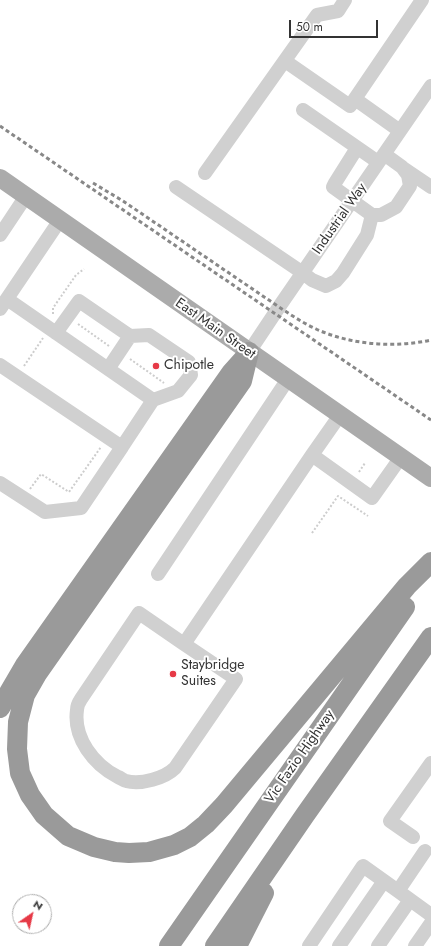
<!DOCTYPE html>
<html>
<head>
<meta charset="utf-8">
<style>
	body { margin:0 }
	#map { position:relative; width:431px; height:946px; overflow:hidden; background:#fff; font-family:Jost,sans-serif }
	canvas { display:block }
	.north { position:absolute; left:12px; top:894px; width:40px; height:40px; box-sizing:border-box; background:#fff; border:1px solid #adadad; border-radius:50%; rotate:34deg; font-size:11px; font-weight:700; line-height:16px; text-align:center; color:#333 }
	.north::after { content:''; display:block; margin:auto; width:14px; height:18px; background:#e63946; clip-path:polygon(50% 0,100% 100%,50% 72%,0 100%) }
	.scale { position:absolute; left:289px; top:20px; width:89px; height:18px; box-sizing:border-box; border:2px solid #333; border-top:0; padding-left:5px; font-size:12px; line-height:14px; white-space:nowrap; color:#333; -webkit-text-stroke:3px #fff; paint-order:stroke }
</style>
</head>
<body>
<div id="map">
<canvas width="431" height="946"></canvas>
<div class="north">N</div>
<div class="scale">50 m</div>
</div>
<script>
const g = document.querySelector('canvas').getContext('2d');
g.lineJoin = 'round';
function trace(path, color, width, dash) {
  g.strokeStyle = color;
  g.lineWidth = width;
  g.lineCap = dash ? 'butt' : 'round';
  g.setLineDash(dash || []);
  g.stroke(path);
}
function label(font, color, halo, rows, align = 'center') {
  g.font = font + ' Jost,sans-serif';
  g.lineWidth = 4;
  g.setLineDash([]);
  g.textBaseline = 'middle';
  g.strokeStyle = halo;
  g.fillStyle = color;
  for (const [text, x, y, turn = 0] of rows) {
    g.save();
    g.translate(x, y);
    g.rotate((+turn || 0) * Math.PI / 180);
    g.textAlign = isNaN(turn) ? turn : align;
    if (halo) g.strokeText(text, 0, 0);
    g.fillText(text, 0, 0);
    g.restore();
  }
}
trace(new Path2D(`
	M53,314V308L76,275L84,269
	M78,324L109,346
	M130,359L164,383
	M24,366L43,338
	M359,472L365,463
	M30,489L41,474L69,492L101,447
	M312,533L338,496L368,516`), '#cdcdcd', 2, [2, 2]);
trace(new Path2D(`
	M285,61L350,106L422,0
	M355,99L400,131
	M303,110L378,162
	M357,148L335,183L333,187L372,215H381L396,207L410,186L408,175L402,167L384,154
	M403,168L431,187
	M205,173L317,15L338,11L345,0
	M176,187L303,273L312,280L326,286L336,281L343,273L367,235L372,215
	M0,235L26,196
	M7,299L153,400L122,447
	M0,309L60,220
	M56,333L79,301L130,336L108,369
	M130,336L149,335L189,362L191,375L178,391L153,400
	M249,352L279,307L431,86
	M0,365L122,447L81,508L45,512L0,483
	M312,455L372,498L401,457
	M158,574L288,379
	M184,644L139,613L81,699C79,702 77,706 77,710C73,738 94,765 118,777C121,778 124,781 126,781C141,785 165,778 175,768L236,679L184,644L312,455L340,415
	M413,837L390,821L431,763
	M398,891L425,851
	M309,946L363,866L398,891L431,915
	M339,946L384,881
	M378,946L410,900
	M415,946L431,923`), '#d0d0d0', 14);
trace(new Path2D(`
	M0,178L431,478`), '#ababab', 18);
trace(new Path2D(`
	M249,352L242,381L37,674L25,695L18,722L17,749L20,773L30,795L44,815L68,836L94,847L115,852L129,853L149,852L174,845L190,837L206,824L224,805L407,586L431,562
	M0,708L25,665L231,373L248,354
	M169,946L405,607
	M215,946L305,815L431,637
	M237,946L264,893`), '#9a9a9a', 20);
trace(new Path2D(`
	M0,126L431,420
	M93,183L123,201L279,307C291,315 303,323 316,329C351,345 394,348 431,340`), '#888', 3, [4, 3]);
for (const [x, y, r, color] of [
	[156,366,4,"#e63946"],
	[173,674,4,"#e63946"]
]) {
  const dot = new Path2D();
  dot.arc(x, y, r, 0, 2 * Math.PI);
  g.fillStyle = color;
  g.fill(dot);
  trace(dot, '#fff', 1.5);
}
label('14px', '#333', '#fff', [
	["Industrial Way",340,219,-55],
	["East Main Street",215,329,35],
	["Vic Fazio Highway",300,757,-55]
]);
label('14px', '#333', '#fff', [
	["Chipotle",164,366],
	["Staybridge",181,666],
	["Suites",181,682]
], 'left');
</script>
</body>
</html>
